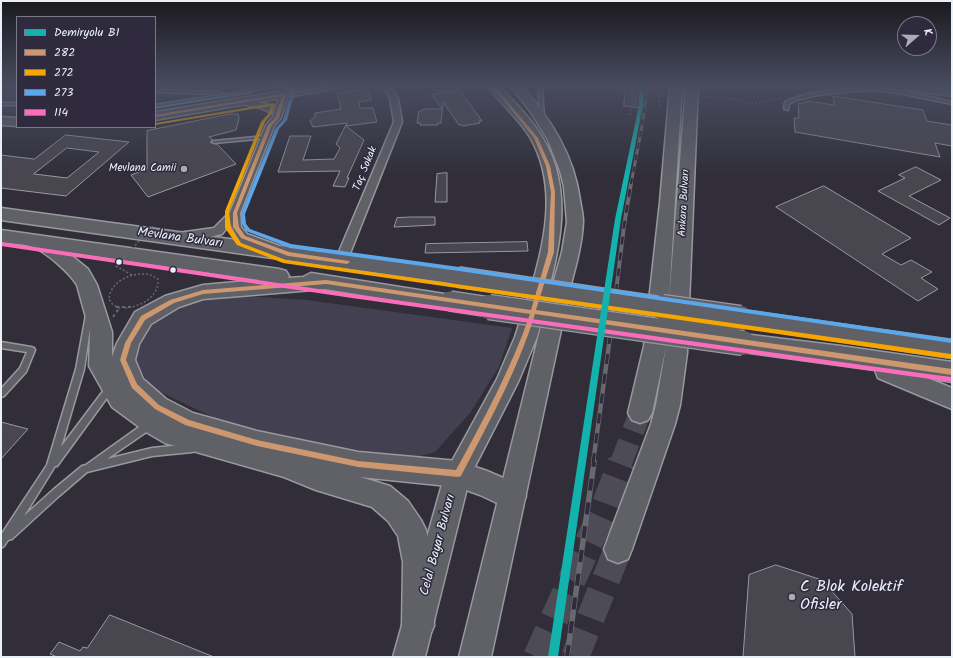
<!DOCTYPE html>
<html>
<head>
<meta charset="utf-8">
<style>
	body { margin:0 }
	#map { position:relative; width:953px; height:658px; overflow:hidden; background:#312e39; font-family:Kalam,sans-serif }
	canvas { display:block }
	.frame { position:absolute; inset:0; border:2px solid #e8f1f8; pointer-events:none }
	.legend { position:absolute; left:16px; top:16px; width:140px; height:112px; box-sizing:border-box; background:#2f2a3d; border:1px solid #797a88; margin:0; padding:5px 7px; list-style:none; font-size:12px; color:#e8f1f8 }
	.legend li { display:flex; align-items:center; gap:8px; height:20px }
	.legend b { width:20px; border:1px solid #797a88 }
	.north { position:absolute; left:897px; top:16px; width:40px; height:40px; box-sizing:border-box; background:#2f2a3d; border:1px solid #797a88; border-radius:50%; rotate:70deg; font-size:11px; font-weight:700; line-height:16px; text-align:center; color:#e8f1f8 }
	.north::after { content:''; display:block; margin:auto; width:14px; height:18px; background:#a8adb5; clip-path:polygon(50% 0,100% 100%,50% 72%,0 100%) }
</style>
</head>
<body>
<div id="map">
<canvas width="953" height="658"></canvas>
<div class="frame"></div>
<ul class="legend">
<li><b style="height:5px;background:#13b2ad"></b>Demiryolu B1</li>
<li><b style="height:5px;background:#cd976f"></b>282</li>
<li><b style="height:5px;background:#f7a600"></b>272</li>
<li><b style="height:5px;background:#5aa8eb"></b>273</li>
<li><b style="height:5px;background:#fb6dba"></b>114</li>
</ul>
<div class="north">K</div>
</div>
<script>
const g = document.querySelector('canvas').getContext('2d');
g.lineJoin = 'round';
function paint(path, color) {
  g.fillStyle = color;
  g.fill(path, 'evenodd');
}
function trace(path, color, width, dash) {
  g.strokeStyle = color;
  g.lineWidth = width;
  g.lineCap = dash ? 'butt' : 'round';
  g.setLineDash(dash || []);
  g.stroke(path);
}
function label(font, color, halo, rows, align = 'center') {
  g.font = font + ' Kalam,sans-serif';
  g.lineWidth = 3;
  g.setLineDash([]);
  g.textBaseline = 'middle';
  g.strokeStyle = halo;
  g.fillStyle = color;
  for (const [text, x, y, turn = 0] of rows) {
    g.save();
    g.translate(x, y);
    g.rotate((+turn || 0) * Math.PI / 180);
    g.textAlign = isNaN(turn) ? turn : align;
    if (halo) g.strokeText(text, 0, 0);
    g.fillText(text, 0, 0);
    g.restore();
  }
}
paint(new Path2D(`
	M1,86H17V113L1,112Z
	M155,86H276L274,90L155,109Z`), '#3a3647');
paint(new Path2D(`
	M244,296L307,300L512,328L499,367L470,413L435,452L402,461L223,422L150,387L135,359L141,338L160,316L201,298Z`), '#434151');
const building = new Path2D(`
	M626,86H640V108L624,106Z
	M368,90L371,100L359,102L360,108H373L377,122L346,126L364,140L347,178H349L345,187L333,186L340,171L278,172L290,136H311L303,160L334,159L340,148L336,144L347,123L313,127L310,121L315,117V113L341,109L337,93Z
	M457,90L460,91L482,121H479L480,123L463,126L462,125H459L443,102L441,123H438V125H420V123H417L419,111H423V109H442L432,95Z
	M833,96L923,110L927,121L952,125V146L935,143L940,157L795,132L794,118H799L798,103L803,104V102H808L807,101L834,105Z
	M230,114H238L239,119L236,130L209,137L213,140L211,141V143L217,144L236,164L148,197L131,175L147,169V131Z
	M66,135L129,142L66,196L1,188V155L34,159ZM67,148L99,152L67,178L34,174Z
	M916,167L941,180L909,196L950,218L939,225L878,191L905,178L899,175Z
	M447,173V202H435L437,174Z
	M824,186L911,238L882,254L901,265L911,260L932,272L921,278L938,289L918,301L776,207Z
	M412,217H435V225L394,227L397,218Z
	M527,242L528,251L425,253L426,244Z
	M1,422L28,429L1,459Z
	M776,565L822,580L852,614L855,657H743L749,575Z
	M110,615L214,657H57L50,654L59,642L80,651L83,647L87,648Z`);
paint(building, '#48464e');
trace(building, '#98999f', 1);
trace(new Path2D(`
	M621,463L640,413`), '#4c4b56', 22, [22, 12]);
trace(new Path2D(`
	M537,657L606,504L622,462
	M575,657L618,549`), '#4c4b56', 28, [28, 14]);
const service = new Path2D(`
	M249,86H253L249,93H247L155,107V105L246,91Z
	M515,86H527C524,88 518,88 515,86Z
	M538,86H542L544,119L542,120L540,119Z
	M860,88C891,87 921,95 952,102V104L898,93L871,90L846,92L818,95L796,100L789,104L788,110L784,109L785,102C808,91 835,90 860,88Z
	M155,90L219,92L221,93L219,94L155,92Z
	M1,103H17V105H1Z
	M265,136L267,137V138L214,143L212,142L214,141Z
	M89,312L92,315L84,369L61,447L107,386L110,385L113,386L114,388L57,466H55L24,516L53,490L82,466L86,465L146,422L149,421L152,422L153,425L152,428L107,459L152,448L192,444L195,445L196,448L195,451L192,452L152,456L87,472L59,496L12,539L8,540L4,546L1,548V535L47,465L76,369L86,315Z
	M1,342L31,347L34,348L35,350L26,372L4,396L1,397V389L20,368L27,352L1,348Z`);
const minor = new Path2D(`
	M275,86H283L288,94L281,118L274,126L240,213L241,227L247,234L277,245L279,248L277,251H269L239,240L230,224L222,234L206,238L178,239L176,236L178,233L214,228L230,212L266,125L273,117L275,110L271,113L261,108L237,103L236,101L240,99L267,104L275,110L280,94Z
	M382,86H390L398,98L402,122L347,261L345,264H337L335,261L394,122L390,98Z`);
const secondary = new Path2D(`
	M315,86H339L337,88L333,89L155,120V112Z
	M488,86H499C514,102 531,118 542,137C574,188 560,246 546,300L543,305L537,307L531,305L528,300C543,247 560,189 530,137C522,124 511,113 501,102C496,97 490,91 488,86Z
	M511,86H522C551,120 574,155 580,200C581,207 583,214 583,222C582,248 573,276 566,302L563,307L557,309L551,307L548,302L562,252L567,222L564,187L560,171L548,140L532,114Z
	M1,117L17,118V126L1,125Z`);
const primary = new Path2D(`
	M670,86H682L669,300L686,86H698L687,353L680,405L675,424L632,549L628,559L618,563L608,559L604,549L651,424L656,405L665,353L666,347L652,413L648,420L640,423L632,420L628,413L644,346L660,202Z
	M904,86H934L952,88V96L910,90L905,89Z
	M537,293L544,295L547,300L537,337L518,382L470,476L425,657H393L445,474L497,379L515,337L527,300L530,295Z
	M557,295L564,297L567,302L491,657H459L547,302L550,297Z`);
const trunk = new Path2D(`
	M1,208L458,270L465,272L468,277L465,282L458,284L1,220Z
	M1,230L279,269L286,271L289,276L288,278L303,277L311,273L457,296L461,301L457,306L450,309L325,289L203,299L179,307L151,324L139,344L135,360L143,379L166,399L193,413L257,431L358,452L458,461L487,471L522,486L526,496L522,506L512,510L480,495L458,487L360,477L390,486L408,501L421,520L426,530L433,562L434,626L429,637L418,642L407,637L402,626L403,562L398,536L388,521L372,507L316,490L284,477L165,443L146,432L112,407L89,366L90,332L77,285C70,273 48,254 35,248C26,243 11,244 1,242ZM67,252L259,280L203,285L165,296L135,312L117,343L112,357V332L97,285L88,269Z
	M740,310L952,340V358L740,326L732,324L729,318L732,312Z
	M743,334L841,346L952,362V382L927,378L952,388V409L878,378L875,370L743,352L735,349L732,343L735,337Z`);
trace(service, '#98999f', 3);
trace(minor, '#98999f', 3);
trace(secondary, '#98999f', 3);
trace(primary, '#98999f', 3);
trace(trunk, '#98999f', 3);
trace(new Path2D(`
	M589,86L603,87
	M632,86V103
	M632,89L638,86
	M659,92V105L662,107
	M712,97L735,99L751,104L781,98
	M630,115L631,106L636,104L637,94L632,91
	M116,266L132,275
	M120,308L113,305L109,299C110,282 130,273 146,274C150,274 154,277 158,279C159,297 141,307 124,308`), '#68686f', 1.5, [2, 2]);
trace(new Path2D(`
	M116,307H133
	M113,317L120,307`), '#68686f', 2, [3, 3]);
paint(service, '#606067');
paint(minor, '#606067');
paint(secondary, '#606067');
paint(primary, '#606067');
paint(trunk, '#606067');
const railFar3 = new Path2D(`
	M631,184L643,121L647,86`);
const railFar2 = new Path2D(`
	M614,308L624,226L631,183`);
const railFar1 = new Path2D(`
	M593,463L614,307`);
const rail = new Path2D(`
	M567,657L594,462`);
trace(railFar3, '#68686f', 3);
trace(railFar2, '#68686f', 4);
trace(railFar1, '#68686f', 4.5);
trace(rail, '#68686f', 5.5);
trace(railFar3, '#2f2a3d', 2, [6]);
trace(railFar2, '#2f2a3d', 2.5, [8]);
trace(railFar1, '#2f2a3d', 3, [10]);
trace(rail, '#2f2a3d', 4, [12]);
const trunkBridgeFar1 = new Path2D(`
	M458,277L669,308
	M450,301L496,308`);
const trunkBridge = new Path2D(`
	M489,307L743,343
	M662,307L740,318`);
trace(trunkBridgeFar1, '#98999f', 22, []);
trace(trunkBridge, '#98999f', 27, []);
trace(new Path2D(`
	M603,87L712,97
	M116,266L153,226`), '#68686f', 1.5, [2, 2]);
trace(trunkBridgeFar1, '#606067', 19);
trace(trunkBridge, '#606067', 24);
paint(new Path2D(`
	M329,86H335L286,95L279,118L272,125L237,213L239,227L245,236L289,252L349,261L350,262L347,264L288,256L241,238L233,227V213L268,125L275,118L282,96L155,117V115Z
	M491,86H495L538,138L550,166L555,192L554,252L536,310L952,369V375L535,314C517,372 488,424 461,476L458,477L358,467L257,446L185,425L155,409L132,388L120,360L125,343L141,316L170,300L203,290L326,280L531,310L548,252L551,192L546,166L534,138ZM326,284L530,314C511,369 484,419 456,470L358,461L257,440L189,420L159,405L137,384L126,360L131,343L145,320L174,303L203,294Z`), '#cd976f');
paint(new Path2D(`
	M273,103L275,104L272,114L265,122L229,211L231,228L241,243L286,260L951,354L952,355V359L283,263L237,245L225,228V211L261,122L268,114L271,106L155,125V123H156Z`), '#f7a600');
paint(new Path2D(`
	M279,86H285L291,87L294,95L287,120L279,129L245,214L246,224L250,229L291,244L459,267L952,339V343L459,271L290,248L246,231L242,224L241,214L275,129L283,120L290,95L288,89L283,87L155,109V107Z`), '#5aa8eb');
paint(new Path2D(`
	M1,242L352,294L920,373L951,377L952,378V382L352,298L1,246Z`), '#fb6dba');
paint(new Path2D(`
	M640,86H644L643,105L621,219L558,657H548L615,219L639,105Z`), '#13b2ad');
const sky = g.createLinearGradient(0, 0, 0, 178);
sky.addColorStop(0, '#1b191f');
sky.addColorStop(0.48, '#484c5f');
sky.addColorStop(1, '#484c5f00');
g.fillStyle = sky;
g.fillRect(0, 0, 953, 178);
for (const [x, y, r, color] of [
	[184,169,4,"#a8adb5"],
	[119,262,3.5,"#e8f1f8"],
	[173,270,3.5,"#e8f1f8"],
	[792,597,4,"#a8adb5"]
]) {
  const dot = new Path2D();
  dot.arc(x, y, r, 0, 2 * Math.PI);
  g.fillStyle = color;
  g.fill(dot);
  trace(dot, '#2f2a3d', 1.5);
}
label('11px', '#e8f1f8', '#2f2a3d', [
	["Mevlana Camii",176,169]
], 'right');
label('11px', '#e8f1f8', '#2f2a3d', [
	["Taç Sokak",366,169,-68],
	["Ankara Bulvarı",685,203,-87]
]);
label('13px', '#e8f1f8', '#2f2a3d', [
	["Mevlana Bulvarı",180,239,8],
	["Celal Bayar Bulvarı",439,545,-75]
]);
label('16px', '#e8f1f8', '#2f2a3d', [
	["C Blok Kolektif",800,588],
	["Ofisler",800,606]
], 'left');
</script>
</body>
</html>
